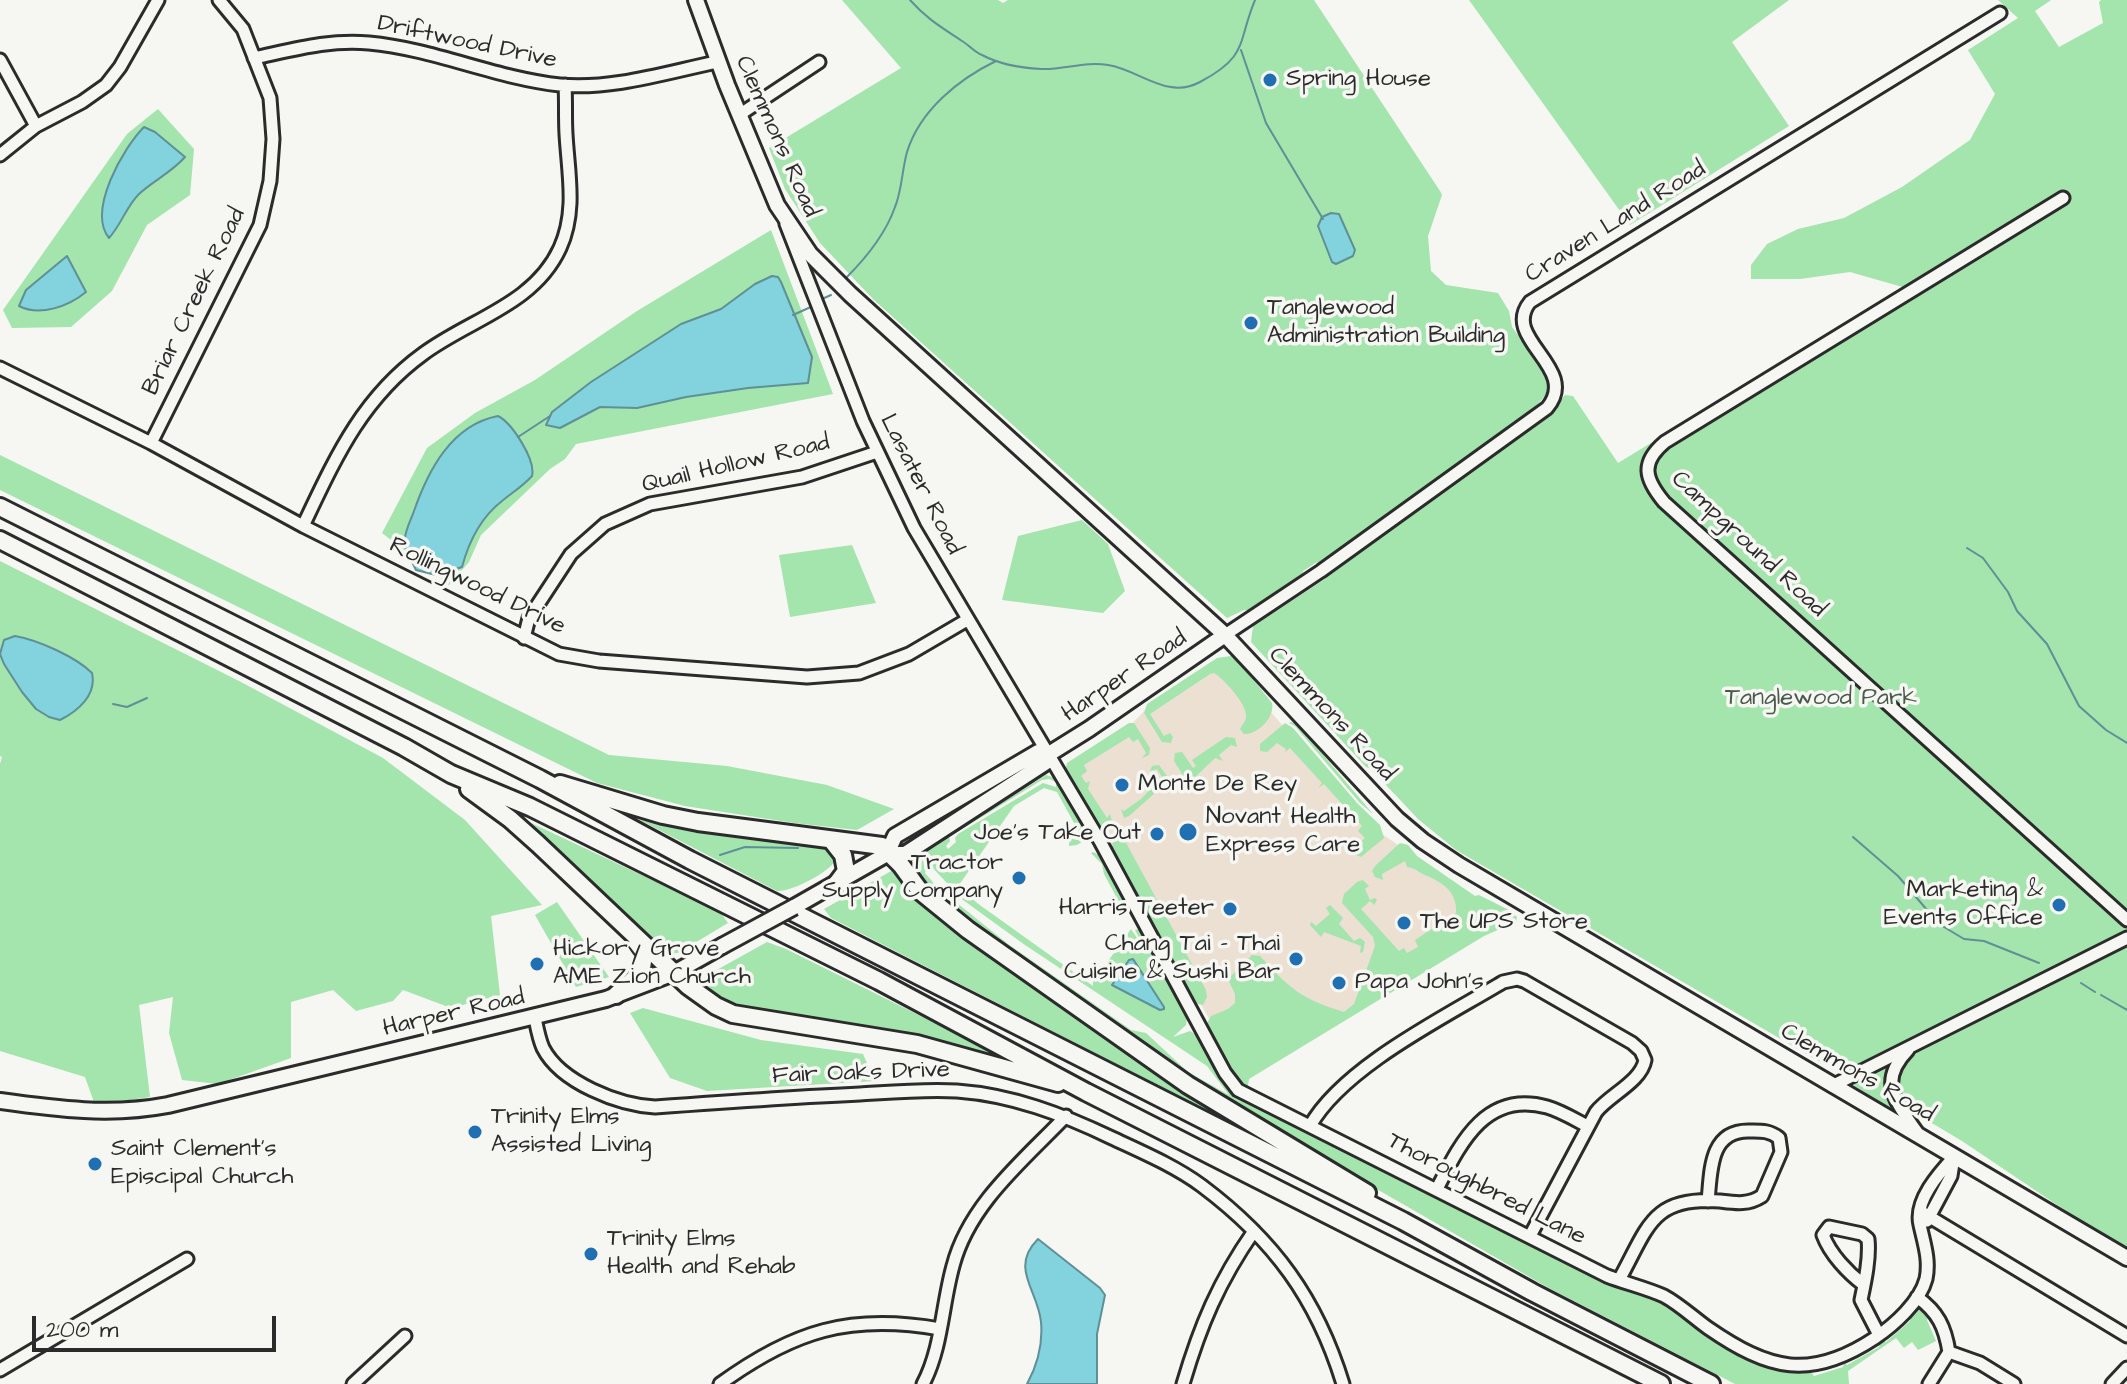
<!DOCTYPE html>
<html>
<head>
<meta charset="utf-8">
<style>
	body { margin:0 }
	#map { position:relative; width:2127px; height:1384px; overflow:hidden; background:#f6f6f2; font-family:"Architects Daughter",sans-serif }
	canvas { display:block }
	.scale { position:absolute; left:32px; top:1316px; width:244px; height:36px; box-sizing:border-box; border:4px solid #2b2b2b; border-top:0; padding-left:10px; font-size:24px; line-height:28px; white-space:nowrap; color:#2b2b2b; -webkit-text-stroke:6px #f6f6f2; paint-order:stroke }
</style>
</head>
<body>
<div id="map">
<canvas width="2127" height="1384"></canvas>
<div class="scale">200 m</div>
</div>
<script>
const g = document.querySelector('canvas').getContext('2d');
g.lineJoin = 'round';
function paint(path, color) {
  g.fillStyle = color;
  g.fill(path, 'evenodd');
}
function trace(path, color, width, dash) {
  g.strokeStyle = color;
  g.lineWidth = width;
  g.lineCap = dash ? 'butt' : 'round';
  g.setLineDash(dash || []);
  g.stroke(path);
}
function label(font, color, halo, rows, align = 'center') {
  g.font = font + ' "Architects Daughter",sans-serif';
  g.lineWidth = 7;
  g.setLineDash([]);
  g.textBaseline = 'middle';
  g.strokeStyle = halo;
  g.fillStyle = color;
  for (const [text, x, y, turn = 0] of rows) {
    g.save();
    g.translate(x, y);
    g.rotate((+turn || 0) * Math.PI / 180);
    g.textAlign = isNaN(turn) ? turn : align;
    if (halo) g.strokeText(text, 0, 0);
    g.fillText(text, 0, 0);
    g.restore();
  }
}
paint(new Path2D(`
	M1227,663L1376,830L1474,896L1467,906L1355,1008L1344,1014L1211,1022L1069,767L1129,727L1151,704Z`), '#ebe0d1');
paint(new Path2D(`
	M842,0H998L1003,3L1008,0H1314L1440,191L1442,195L1428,236L1431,271L1446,285L1498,293L1509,311L1512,327L1550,378L1552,388L1529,414L1319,566L1317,562L1303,571L1302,575L1251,610H1244L1227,618L874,300L820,243L785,189L769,148L901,68Z
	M1469,0H1789L1732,42L1789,126L1630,225Z
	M1998,0H2051L2035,11L2059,47L2103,23L2099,2L2101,0H2127V1252L1962,1141L1910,1110L1905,1104L1887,1093L1891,1106L1888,1107L1853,1085L1861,1078L1842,1066L1822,1063L1456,850L1418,819L1371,769L1366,767L1251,642L1253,626L1325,579V575L1556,405L1565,395L1573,396L1618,463L1906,288L1850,272L1800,279H1751V265L1767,244L1798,229L1844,218L1902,187L1970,140L1995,94L1968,50L2018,18Z
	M158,109L194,149L190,195L147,225L112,291L71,327L12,328L3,310L127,134Z
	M771,230L833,394L576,444L565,459L550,469L481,535L469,562L449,585L382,533L427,448L475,413L535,380L637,311Z
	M0,455L609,755L727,766L827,785L894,809L857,830L794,823L685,806L597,783L0,490Z
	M1082,520L1108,544L1125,591L1103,613L1002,600L1018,536Z
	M852,545L876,603L790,617L779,555Z
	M0,561L241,682L383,758L465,820L542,905L491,916L500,995L451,1008L403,990L393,1001L356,1011L333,990L291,1002V1058L218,1084L182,1080L169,1033L173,997L139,1005L150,1097L95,1105L85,1077L0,1051V764L2,757L0,756Z
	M1231,656L1240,663L1272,703C1275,717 1258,735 1244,734L1240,729C1242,725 1246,721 1246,717C1248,705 1223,678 1214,673L1210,674L1150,714L1164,736L1170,733L1173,737L1171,743L1162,742L1144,713L1147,704L1217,658Z
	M1291,722L1298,725L1373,814L1360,803L1295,726L1289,723Z
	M1129,723H1134L1150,748L1149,755L1142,758L1146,753L1138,739L1133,742L1129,737L1084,765L1087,771L1081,776L1086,783L1090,781L1088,789L1107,818L1110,814L1113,825L1101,828L1095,823L1065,772L1067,763Z
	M1285,723L1293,728L1357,803L1380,825L1384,838L1361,857L1354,854L1356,846L1365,838L1358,831L1362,826L1324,784L1318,788L1322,783L1290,748L1285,752L1286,749L1277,743L1267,752L1260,751V744Z
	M1226,737L1235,738L1237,747L1231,745L1219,755L1223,761L1215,758L1192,780L1194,785H1189L1174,761L1175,753L1182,752L1193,768L1196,766L1192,760Z
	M1159,765L1167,776L1166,783L1129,816L1124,818L1121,809L1124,811L1141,799L1162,777L1157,769L1150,771L1152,766Z
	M1046,775L1056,778L1085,830V840L1077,845L1069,846V839L1079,832L1057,792L1044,788L1014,806L959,885L977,903L1093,986V982L1131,929L1146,951L1135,930L1139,929L1187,1018L1186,1025L1173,1037L1190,1031L1195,1034L1227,1083L1621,1287C1635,1292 1650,1295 1662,1301C1707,1324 1755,1381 1810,1370L1814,1376L1843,1367L1844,1361L1847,1365L1879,1347L1881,1340L1886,1342L1910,1321L1908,1313L1917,1306L1930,1314L1927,1320L1936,1341L1918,1350L1912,1342L1904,1348L1896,1338L1848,1371L1849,1384H1735L1547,1287L1361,1180L1362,1177L1213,1091H1210L951,910L924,885L913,871V861L921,854ZM1049,779L1056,782V787L1043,783L958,834L955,838L956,842L948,849L946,846L950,841L949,837L1042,780ZM929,864L963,900L1025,945L1207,1066L1229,1095L1188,1072L1146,1033L1131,1030L1008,944L937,887L925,873Z
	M632,811L827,847L836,859C831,872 791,892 777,891L630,815Z
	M527,821L720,912L728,923L678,953L664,954L526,824Z
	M1119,838L1125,841L1206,990L1207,997L1203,1005L1193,1003L1111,851L1113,842Z
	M1400,843L1408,845L1417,856L1475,896L1479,895L1509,910L1517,917L1516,922L1484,936L1249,1079L1247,1091L1231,1074L1206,1025L1211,1016L1228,1009L1235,1003V994L1228,979L1252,955L1260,956C1289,988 1301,999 1344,1012L1354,1004L1375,946L1373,937L1342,903L1344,894L1357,882L1363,880L1369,886L1365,889L1370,900L1375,898L1377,900L1374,905L1370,901L1361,909L1399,951L1404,948L1407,953L1418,947L1415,940L1456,913C1458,892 1442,882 1425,875C1418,872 1416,868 1407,867L1405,861L1382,874L1383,880L1375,877L1372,871L1375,866Z
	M1093,852L1099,855L1127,907V913H1125L1104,874L1102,864L1091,853Z
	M893,870H897L1208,1106L1206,1110L831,918L824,909Z
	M557,902L609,977L576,987L535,915Z
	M1330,905L1343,918L1339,924L1354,941L1360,938L1365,942L1363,952L1360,953L1361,946L1324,932L1321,937L1310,925L1311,922L1316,926L1330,914L1326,908Z
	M767,942L786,949L993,1052L990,1057L728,1006L695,982Z
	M643,1008L761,1040L863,1054L875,1081L707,1091L670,1078L630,1013Z`), '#a4e4ad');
const water = new Path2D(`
	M144,127L155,132L185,157C172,172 153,181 139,194C126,207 121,225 109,238C87,211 123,148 144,127Z
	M1331,213L1339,214L1355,250L1353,256L1336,264L1332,262L1318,226L1322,217Z
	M67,256L86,292C69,306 40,317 19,306L26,290Z
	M772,276L778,277L781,282L812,357L808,383L748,388L686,397L637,408L600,407L560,428L546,425L552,412L591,382L681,324L721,309L755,284Z
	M498,416C512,423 536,460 532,476C523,486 513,492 502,501C480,518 469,541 462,567L436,575L416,570C412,561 405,551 405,541C404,532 411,520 414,511C428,471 451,425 498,416Z
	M15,636C38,640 76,657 92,673C97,695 78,711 60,720L49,717L36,709L22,692L4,664L0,654L4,640Z
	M1133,959L1164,1007V1009L1160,1010L1112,985L1129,960Z
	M1038,1239L1100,1288L1105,1295L1097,1334V1384H1027C1038,1364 1043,1344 1041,1322C1038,1290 1009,1268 1038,1239Z`);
paint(water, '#82d3dd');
trace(water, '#5f9096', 2);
trace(new Path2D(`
	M910,0C927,19 941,27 962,41C969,45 974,52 982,55C999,64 1022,68 1041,69C1064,70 1085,61 1108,65C1140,70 1167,100 1200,82C1249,56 1237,43 1255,0
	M1241,50L1266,123L1323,219
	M846,278C865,259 886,233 895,207C902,190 902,170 907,152C920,110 959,79 996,61
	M822,299L831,295
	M793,315L813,306
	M518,437L550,416
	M1967,548L1983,558L2008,592L2017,611L2047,644L2079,706L2106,730L2127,743
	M113,704L127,707L147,698
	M1853,837L1898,876L1939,924L1964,939L1984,941L2039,963
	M720,855L745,847L798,848
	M2081,983L2095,992
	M2101,995L2127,1010`), '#5f9096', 2);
const minor = new Path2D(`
	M254,58C292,50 330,39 369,43C434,49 495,78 560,85C612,90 668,72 717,62
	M0,60L36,126
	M739,115L819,62
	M0,155L36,126L82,102L106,85L120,67L158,0
	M2063,198L1665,442C1640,463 1645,479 1664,502L2127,920
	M786,224L863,421L914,528L1100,841L1225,1073L1238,1090L1607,1276C1625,1283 1646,1288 1664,1296C1679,1304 1694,1318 1708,1328C1769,1370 1810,1381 1875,1338C1894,1325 1920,1302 1926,1279C1930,1260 1924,1243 1920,1225C1914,1201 1939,1173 1954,1157
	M0,368L151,443L303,526L559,654L599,661L807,677L859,673L909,654L967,620
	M151,443L260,225L270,181L273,139L270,98L243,29L219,0
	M303,526C335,459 361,399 423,354C470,319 534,305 560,248C577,211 568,172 566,134C565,118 566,101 565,85
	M1225,635L1321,571L1547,408C1581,368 1500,339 1530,302L2000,13
	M524,638L529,618L571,554L605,524L650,504L802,477L877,452
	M535,1018C537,1028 539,1039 543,1048C561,1083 619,1105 655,1107C723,1102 792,1097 860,1094C892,1092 925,1089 957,1091C1012,1095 1062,1114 1112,1138C1142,1152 1175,1166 1202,1186C1274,1240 1317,1299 1343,1384
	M1908,1050C1877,1082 1896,1102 1917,1132
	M1832,1086L2127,938
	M1310,1126C1343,1067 1445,1017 1503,982L1517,979L1524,981L1632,1043L1641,1051L1645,1060C1641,1082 1609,1095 1596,1112L1530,1236
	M1437,1189C1460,1144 1485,1090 1547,1107C1561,1111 1574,1119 1587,1126
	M1920,1211L2127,1336
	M1927,1221L1951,1176L1954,1157
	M1619,1280C1648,1228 1651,1196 1720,1201C1736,1203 1748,1205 1762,1196L1781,1152L1779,1138C1769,1130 1760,1131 1748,1131C1709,1131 1711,1172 1708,1201
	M1864,1285C1848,1273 1830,1254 1823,1235L1829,1227L1862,1234L1868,1239C1870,1258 1865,1281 1861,1300L1879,1335
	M1917,1297C1938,1312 1945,1327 1949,1352L1929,1384
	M1949,1352L1980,1363L2014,1384
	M0,1370L187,1259
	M353,1384L405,1336
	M720,1384C793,1331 850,1313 940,1329
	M923,1384C942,1348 942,1305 953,1266C969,1204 1024,1160 1066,1116
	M1183,1384C1200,1326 1219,1281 1254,1231
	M2112,1384L2127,1368`);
const major = new Path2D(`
	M696,0L727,85L777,205L810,254L850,294L1225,635L1397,819L1423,841L1459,865L2127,1258
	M887,854L895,836L1038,752L1049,754
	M794,907L887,854H905L1045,763L1049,754L1089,729L1225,635
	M0,1101C57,1109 111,1116 168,1105L606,999L674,973L722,946`);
const highway = new Path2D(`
	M0,507L540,779L690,860L1403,1221L1532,1292L1711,1384
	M0,540L404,747L451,774L530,807L879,981L1086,1092L1661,1384
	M560,784L663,815L698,822L882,846L901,865L920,891L968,930L1188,1085L1367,1193
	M469,789L510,819L538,844L688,986L716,1006L733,1014L917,1044L1058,1083
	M832,841L843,855L846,871L837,883
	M616,995C636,978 653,966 637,940`);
trace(minor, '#2b2b2b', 17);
trace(major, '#2b2b2b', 20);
trace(highway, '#2b2b2b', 22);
trace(minor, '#f6f6f2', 11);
trace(major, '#f6f6f2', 14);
trace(highway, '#f6f6f2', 16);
const majorBridge = new Path2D(`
	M722,946L794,907`);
trace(majorBridge, '#2b2b2b', 20, []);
trace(majorBridge, '#f6f6f2', 14);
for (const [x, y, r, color] of [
	[1270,80,8,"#1f6fb2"],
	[1251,323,8,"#1f6fb2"],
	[1122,785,8,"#1f6fb2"],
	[1188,832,10,"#1f6fb2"],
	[1157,834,8,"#1f6fb2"],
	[1019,878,8,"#1f6fb2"],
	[2059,905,8,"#1f6fb2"],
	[1230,909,8,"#1f6fb2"],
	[1404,923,8,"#1f6fb2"],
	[1296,959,8,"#1f6fb2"],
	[537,964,8,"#1f6fb2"],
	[1339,983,8,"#1f6fb2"],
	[475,1132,8,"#1f6fb2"],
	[95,1164,8,"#1f6fb2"],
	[591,1254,8,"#1f6fb2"]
]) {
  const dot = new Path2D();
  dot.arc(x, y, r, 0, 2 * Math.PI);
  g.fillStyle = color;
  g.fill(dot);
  trace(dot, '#f6f6f2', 3);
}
label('24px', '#2b2b2b', '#f6f6f2', [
	["Driftwood Drive",467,43,12],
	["Clemmons Road",776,137,66],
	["Craven Land Road",1616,223,-32],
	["Briar Creek Road",195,302,-64],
	["Quail Hollow Road",736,465,-13],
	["Lasater Road",920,485,63],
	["Campground Road",1748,545,43],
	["Rollingwood Drive",477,587,26],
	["Harper Road",1125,677,-34],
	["Clemmons Road",1331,715,47],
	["Harper Road",454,1014,-13],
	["Fair Oaks Drive",861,1074,-2],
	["Clemmons Road",1857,1074,30],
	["Thoroughbred Lane",1486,1190,27]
]);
label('24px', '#2b2b2b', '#f6f6f2', [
	["Spring House",1286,80],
	["Tanglewood",1267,309],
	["Administration Building",1267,337],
	["Monte De Rey",1138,785],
	["Novant Health",1206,818],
	["Express Care",1206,846],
	["Joe's Take Out",1141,834,"right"],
	["Tractor",1003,864,"right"],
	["Supply Company",1003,892,"right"],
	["Marketing &",2043,891,"right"],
	["Events Office",2043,919,"right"],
	["Harris Teeter",1214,909,"right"],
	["The UPS Store",1420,923],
	["Chang Tai - Thai",1280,945,"right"],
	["Cuisine & Sushi Bar",1280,973,"right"],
	["Hickory Grove",553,950],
	["AME Zion Church",553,978],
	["Papa John's",1355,983],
	["Trinity Elms",491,1118],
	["Assisted Living",491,1146],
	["Saint Clement's",111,1150],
	["Episcipal Church",111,1178],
	["Trinity Elms",607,1240],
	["Health and Rehab",607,1268]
], 'left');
label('24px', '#49594c', '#f6f6f2', [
	["Tanglewood Park",1821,699]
]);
</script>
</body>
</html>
